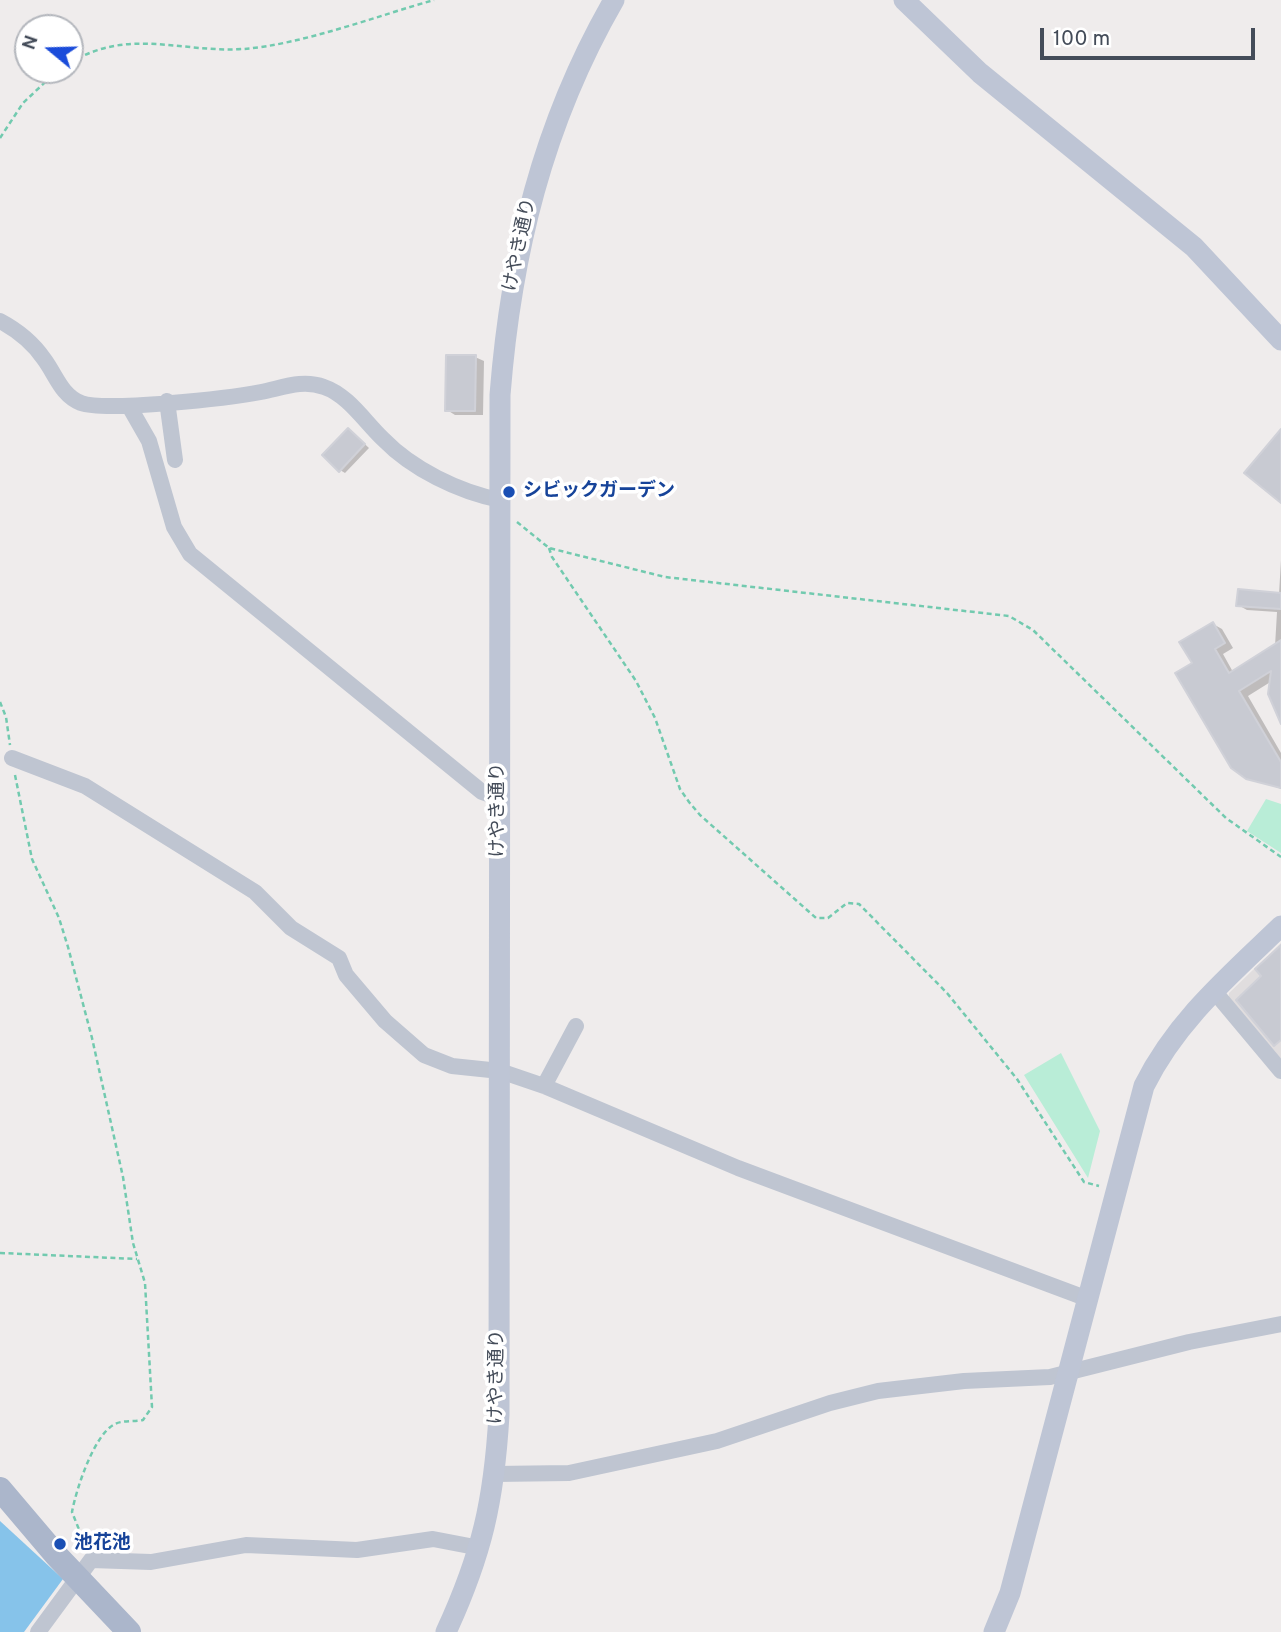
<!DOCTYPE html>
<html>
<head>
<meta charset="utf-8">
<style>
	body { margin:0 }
	#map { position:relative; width:1281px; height:1632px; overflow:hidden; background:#efecec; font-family:Overpass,sans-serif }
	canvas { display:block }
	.north { position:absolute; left:14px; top:14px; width:70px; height:70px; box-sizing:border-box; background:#fff; border:2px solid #b4b7bd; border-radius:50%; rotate:289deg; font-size:19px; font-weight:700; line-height:28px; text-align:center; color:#444c59 }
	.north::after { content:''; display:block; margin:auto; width:24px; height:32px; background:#1b4cda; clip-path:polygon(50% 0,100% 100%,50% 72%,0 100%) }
	.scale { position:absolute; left:1040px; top:28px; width:215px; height:32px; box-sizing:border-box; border:4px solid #444c59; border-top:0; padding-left:9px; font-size:21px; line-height:24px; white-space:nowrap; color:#444c59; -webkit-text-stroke:5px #fff; paint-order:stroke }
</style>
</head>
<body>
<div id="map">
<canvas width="1281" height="1632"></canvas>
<div class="north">N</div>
<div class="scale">100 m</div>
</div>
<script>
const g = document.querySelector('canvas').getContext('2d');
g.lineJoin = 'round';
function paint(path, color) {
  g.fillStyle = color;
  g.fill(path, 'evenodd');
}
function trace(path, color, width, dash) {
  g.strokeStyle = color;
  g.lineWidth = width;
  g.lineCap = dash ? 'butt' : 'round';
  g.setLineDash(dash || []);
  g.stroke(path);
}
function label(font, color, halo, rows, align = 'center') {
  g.font = font + ' Overpass,"Noto Sans JP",sans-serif';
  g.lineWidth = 7;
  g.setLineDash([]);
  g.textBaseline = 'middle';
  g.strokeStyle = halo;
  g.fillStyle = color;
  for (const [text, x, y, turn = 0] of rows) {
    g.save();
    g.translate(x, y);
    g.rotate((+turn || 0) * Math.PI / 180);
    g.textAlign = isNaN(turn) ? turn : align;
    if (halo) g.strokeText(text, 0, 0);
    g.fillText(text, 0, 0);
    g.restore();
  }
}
paint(new Path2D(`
	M1281,943V1065L1228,1003L1229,993Z`), '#e0ddde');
paint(new Path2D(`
	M1266,799L1281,804V853L1247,831Z
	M1061,1053L1100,1131L1088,1178L1024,1075Z`), '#b9edd7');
paint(new Path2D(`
	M0,1521L63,1579L24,1632H0Z`), '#86c3ea');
paint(new Path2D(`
	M475,357L484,361L483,415H455L447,410Z
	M353,433L369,448L345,473L340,470Z
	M1281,560V699L1272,681L1248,696L1281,753V789L1247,777L1194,664L1213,624L1222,629L1233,648L1223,654L1233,672L1275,646L1277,612L1247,610L1238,605L1279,594Z`), '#0003');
const building = new Path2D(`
	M446,355H476L475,411H445Z
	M348,428L365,444L339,472L322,455Z
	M1281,429V503L1244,473Z
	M1238,589L1281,593V609L1236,606Z
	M1213,622L1225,643L1215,649L1229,673L1281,640V724L1268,694L1271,671L1239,691L1281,762V788L1246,779L1231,768L1175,673L1192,663L1179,642Z
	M1281,945V1040L1274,1046L1236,1000L1261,976L1255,969Z`);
paint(building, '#c8cad2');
trace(building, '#d0d1d8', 2);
trace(new Path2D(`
	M70,63C128,27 181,53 243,49C300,45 377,16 434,0
	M0,138L23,103L58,70
	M517,522L549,548L665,577L1009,616L1033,630L1226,818L1281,857
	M549,548L552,557L636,681L655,718L680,789L689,802L700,815L816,918H828L847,903L859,904L947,993L1017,1079L1084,1182L1099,1186
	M0,702L6,717L10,745
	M15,775L32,859L59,918L68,947L92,1038L123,1177L133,1243L145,1283L152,1407L143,1420C134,1422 123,1420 115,1424C94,1434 76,1490 72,1512L86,1547
	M0,1253L137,1259`), '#72caaf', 2.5, [5, 3.5]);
trace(new Path2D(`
	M0,321C17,330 33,343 44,359C56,375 61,395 81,403C106,412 230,398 261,392C282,388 302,379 324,387C348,395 365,422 383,439C412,469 459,492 500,500
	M167,401L175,460
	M129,406L149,441L174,527L190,554L482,792L499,798
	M12,758L85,786L255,892L291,928L339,958L346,975L385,1021L424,1055L452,1066L500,1071L544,1086L738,1168L1088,1299
	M1214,991L1281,1071
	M544,1086L576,1026
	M495,1474L569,1473L717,1441L830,1403L878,1391L964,1381L1050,1377L1189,1342L1281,1324
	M38,1632L91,1560L151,1562L246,1545L357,1550L433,1539L480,1548`), '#bfc5d1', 16);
trace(new Path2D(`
	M904,0L980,73L1194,247L1281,340
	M446,1632C482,1554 494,1501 499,1415L500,395C511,254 543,123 614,0
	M994,1632L1010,1593L1144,1086C1176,1021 1229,976 1281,926`), '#bec5d5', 21);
trace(new Path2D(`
	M0,1489L56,1555L129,1632`), '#abb6cb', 24);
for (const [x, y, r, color] of [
	[509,492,7,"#1a4fb4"],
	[60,1544,7,"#1a4fb4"]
]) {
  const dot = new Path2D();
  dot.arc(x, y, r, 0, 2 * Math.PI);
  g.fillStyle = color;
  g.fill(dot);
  trace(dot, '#fff', 2.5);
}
label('19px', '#444c59', '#fff', [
	["けやき通り",521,245,-78],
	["けやき通り",499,810,-90],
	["けやき通り",498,1377,-89]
]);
label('bold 19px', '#164399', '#fff', [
	["シビックガーデン",523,492],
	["池花池",74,1544]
], 'left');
</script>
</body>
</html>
